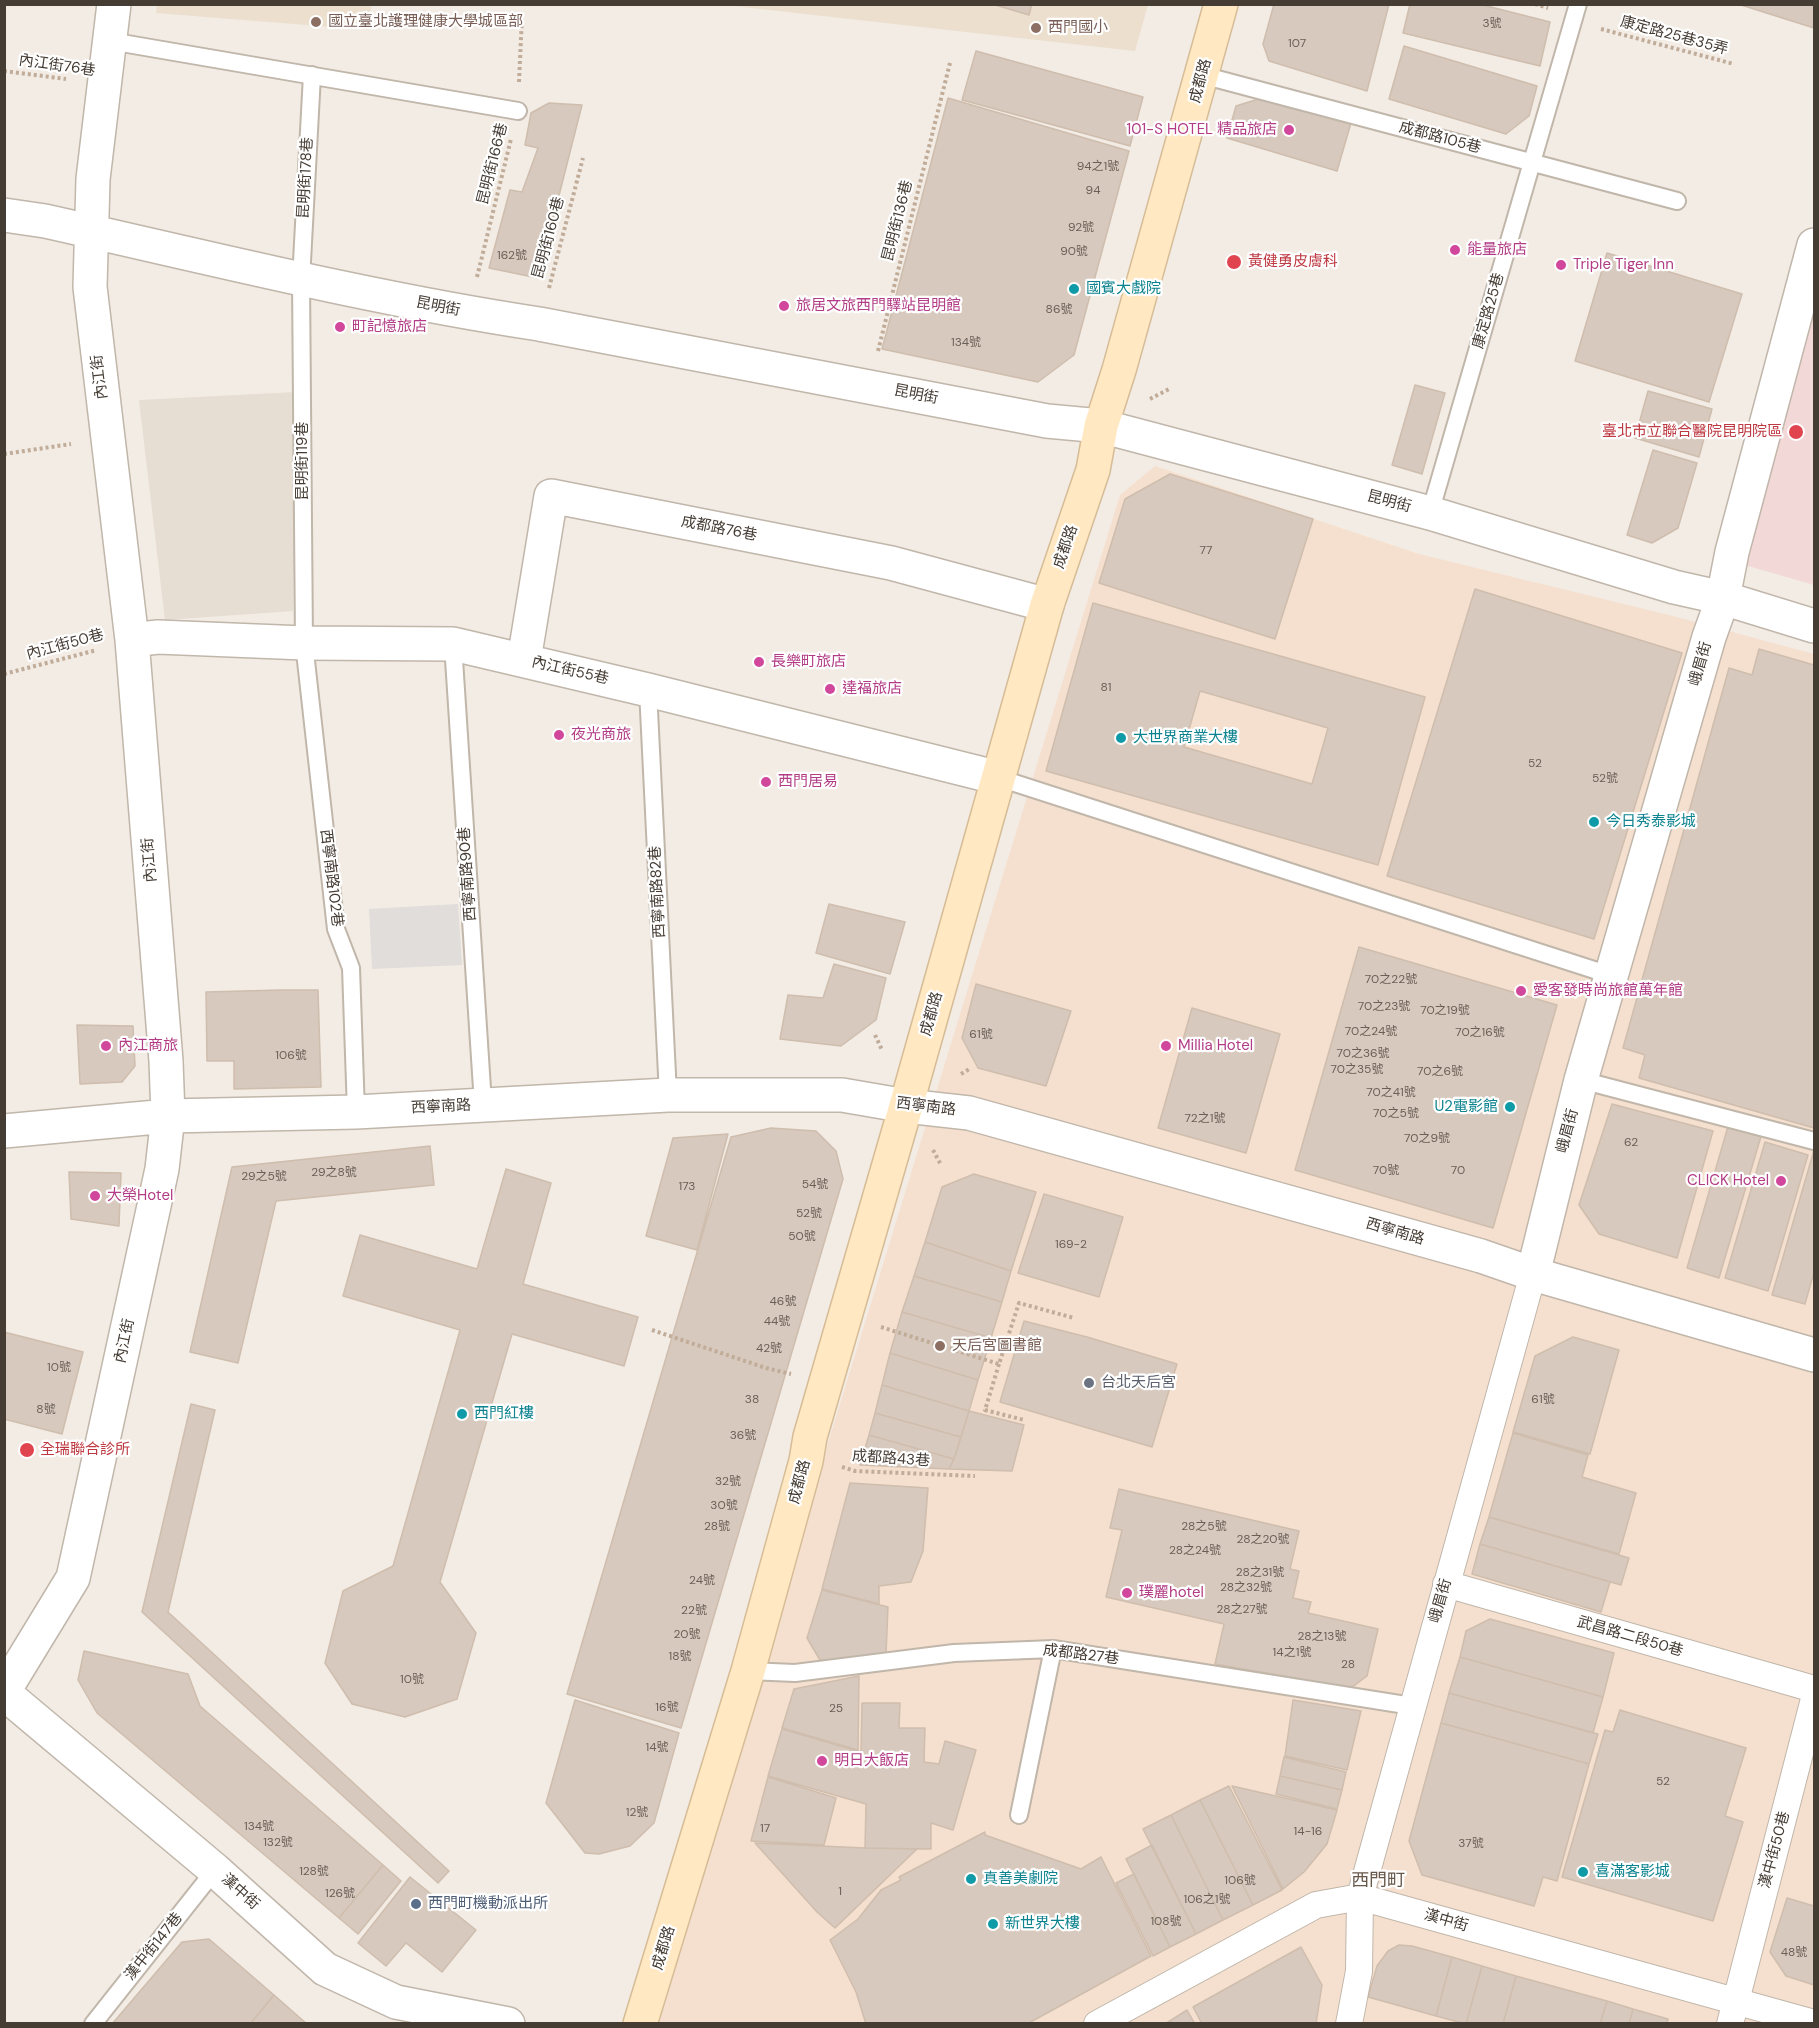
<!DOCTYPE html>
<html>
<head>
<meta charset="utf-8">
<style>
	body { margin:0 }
	#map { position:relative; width:1819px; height:2028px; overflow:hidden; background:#f2ece5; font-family:"DM Sans",sans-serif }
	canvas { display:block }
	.frame { position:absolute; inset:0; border:6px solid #453c34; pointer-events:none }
</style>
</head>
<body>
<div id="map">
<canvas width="1819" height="2028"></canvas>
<div class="frame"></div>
</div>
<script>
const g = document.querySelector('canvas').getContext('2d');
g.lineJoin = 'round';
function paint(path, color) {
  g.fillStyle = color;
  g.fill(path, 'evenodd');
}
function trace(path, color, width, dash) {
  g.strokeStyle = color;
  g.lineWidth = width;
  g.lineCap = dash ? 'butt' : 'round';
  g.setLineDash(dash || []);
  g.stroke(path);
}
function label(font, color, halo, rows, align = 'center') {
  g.font = font + ' "DM Sans","Noto Sans TC",sans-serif';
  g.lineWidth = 4.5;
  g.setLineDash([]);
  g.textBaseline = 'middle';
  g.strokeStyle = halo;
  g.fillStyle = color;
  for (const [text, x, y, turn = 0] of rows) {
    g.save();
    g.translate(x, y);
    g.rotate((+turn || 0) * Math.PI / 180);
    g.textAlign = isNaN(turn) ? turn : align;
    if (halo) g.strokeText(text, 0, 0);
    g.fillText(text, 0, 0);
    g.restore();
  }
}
paint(new Path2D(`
	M296,392L293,611L165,620L139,400Z`), '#e6ddd3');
paint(new Path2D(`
	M1155,466L1419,554L1673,616L1814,654V2023L649,2024L1120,495Z`), '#f5e0cf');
paint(new Path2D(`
	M157,4L371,5L369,30L156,13Z
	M725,5H1148L1135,51Z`), '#ecdfce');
paint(new Path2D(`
	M1814,300V585L1741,564Z`), '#f3d8d8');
paint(new Path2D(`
	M458,904L462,965L372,969L369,909Z`), '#e0ddda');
const building = new Path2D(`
	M992,4H1032L1029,15Z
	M1274,4H1389L1367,91L1269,61L1263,44Z
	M1410,4H1479L1550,22L1540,66L1403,33Z
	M1738,4H1814V28Z
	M1404,46L1537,86L1529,116L1506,134L1389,99Z
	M976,51L1143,97L1130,146L962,100Z
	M1265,97L1351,123L1337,171L1227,138L1236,106Z
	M948,98L1129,151L1074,355L1038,382L882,349Z
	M549,103L582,105L538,278L489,268L510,190L522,192L538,148L525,145L531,113Z
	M1607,253L1742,294L1709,402L1575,361Z
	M1415,385L1445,393L1422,474L1392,465Z
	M1648,391L1712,409L1699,457L1635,438Z
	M1653,450L1697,463L1678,528L1652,543L1627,535Z
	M1170,474L1313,519L1275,639L1099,583L1125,499Z
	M1475,589L1682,653L1594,939L1387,876Z
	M1093,603L1425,697L1378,865L1046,771ZM1200,691L1328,728L1312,784L1184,747Z
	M1759,649L1814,665V1128L1639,1078L1645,1055L1623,1048L1729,668L1752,675Z
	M829,904L905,922L890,974L816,953Z
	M1359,947L1557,1005L1493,1228L1295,1170Z
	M834,964L886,978L876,1020L841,1046L780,1039L788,995L823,998Z
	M976,984L1071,1011L1046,1086L978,1068L962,1038Z
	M281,990H318L321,1087L234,1089V1061H207L206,992Z
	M1192,1008L1280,1034L1246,1153L1158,1128Z
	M77,1025L133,1026L135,1066L122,1082L80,1084Z
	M1612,1104L1713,1131L1677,1258L1599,1234L1579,1205Z
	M1729,1123L1762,1133L1719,1278L1687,1268Z
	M771,1128L816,1131L836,1151L843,1179L681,1728L567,1694L731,1137Z
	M728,1134L697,1250L646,1236L673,1138Z
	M1765,1142L1808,1155L1768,1291L1725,1278Z
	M430,1146L434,1185L276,1201L238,1363L190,1352L232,1167Z
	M1814,1150V1272L1805,1304L1772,1295Z
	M506,1169L551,1183L523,1284L638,1317L624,1366L512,1334L440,1582L476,1633L457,1699L405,1717L352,1704L325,1663L343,1591L393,1566L460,1330L343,1296L360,1235L477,1269Z
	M69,1172L121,1173L119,1226L71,1219Z
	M974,1174L1036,1192L1011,1271L925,1242L942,1187Z
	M1044,1194L1123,1217L1099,1297L1018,1273Z
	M925,1242L1011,1271L1002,1302L914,1276Z
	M914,1276L1002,1302L991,1338L902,1312Z
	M902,1312L991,1338L978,1380L890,1353Z
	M1024,1321L1087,1337L1177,1364L1152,1447L1000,1402Z
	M4,1332L83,1352L62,1434L4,1419Z
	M1573,1337L1619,1350L1590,1454L1513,1432L1535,1356Z
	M890,1353L978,1380L969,1411L882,1385Z
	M882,1385L969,1411L961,1437L875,1413Z
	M191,1404L215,1410L168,1612L449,1871L438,1883L142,1612Z
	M969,1411L1024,1425L1012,1471L949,1469L954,1459Z
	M875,1413L961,1437L954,1459L869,1435Z
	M1513,1433L1588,1455L1582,1477L1636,1493L1619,1554L1489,1517Z
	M869,1435L954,1459L949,1469L860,1465Z
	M850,1483L928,1488L923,1551L911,1582L879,1586V1604L822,1589Z
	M1119,1489L1299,1531L1290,1569L1299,1571L1293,1598L1311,1602L1308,1613L1378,1629L1367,1676L1351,1688L1215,1664L1224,1624L1106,1597L1122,1530L1110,1528Z
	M1489,1517L1629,1558L1621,1585L1480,1544Z
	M1480,1544L1610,1582L1601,1612L1472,1574Z
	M822,1590L888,1607L886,1654L831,1661L820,1660L807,1638Z
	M1490,1619L1614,1653L1603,1697L1460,1657L1466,1631Z
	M84,1651L188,1674L200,1706L383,1865L339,1918L97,1713L78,1680Z
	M1460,1657L1603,1697L1593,1733L1449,1693Z
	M859,1676L858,1750L782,1728L794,1689Z
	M1449,1693L1598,1734L1589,1764L1441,1723Z
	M575,1700L679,1733L654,1823L630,1846L599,1854L585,1853L546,1803Z
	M1293,1700L1361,1711L1347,1770L1285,1756Z
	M862,1703H900L899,1728H925L924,1762L939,1764L945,1741L976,1750L953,1830L931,1823V1849L865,1848L866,1804L768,1776L782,1729L861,1752Z
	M1620,1710L1746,1748L1725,1816L1743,1822L1713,1921L1562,1877L1605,1730L1613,1732Z
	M1441,1723L1589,1764L1557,1881L1543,1877L1534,1906L1422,1875L1409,1841Z
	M1284,1757L1346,1772L1342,1790L1280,1776Z
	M1280,1776L1342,1790L1337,1809L1276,1794Z
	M768,1777L836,1798L824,1845L751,1841Z
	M1229,1786L1282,1890L1253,1905L1200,1800Z
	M1232,1786L1337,1810L1327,1844L1304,1872L1283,1889Z
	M1200,1800L1253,1905L1223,1920L1171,1815Z
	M1171,1815L1223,1920L1196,1934L1143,1829Z
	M985,1832V1835L1081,1869L1101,1857L1151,1956L1027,2024H866L856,1992L830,1940L858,1919L881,1890L901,1880L899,1877Z
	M755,1843L865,1848L917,1849L835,1928L817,1912Z
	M1152,1845L1196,1934L1170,1947L1126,1859Z
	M383,1865L401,1881L358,1934L339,1918Z
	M1134,1874L1170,1947L1153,1956L1116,1883Z
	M410,1877L476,1930L442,1972L406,1943L386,1966L358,1943Z
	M1787,1898L1814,1906V1985L1786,1976L1770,1952Z
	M209,1939L274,1995L250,2024H112L182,1942Z
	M1399,1945L1412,1946L1452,1957L1436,2016L1368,1997L1377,1966L1388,1951Z
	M1301,1947L1322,1985L1316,2024H1202L1193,2007Z
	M1452,1957L1482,1966L1466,2024L1436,2016Z
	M1482,1966L1516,1976L1503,2024H1466Z
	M1516,1976L1607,2001L1600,2024H1503Z
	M274,1995L307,2024H250Z
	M1607,2001L1633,2009L1629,2024H1600Z
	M1633,2009L1668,2019L1667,2024H1629Z
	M1187,2010L1195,2024H1165Z`);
paint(building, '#d7c9bd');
trace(building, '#cfbdad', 1.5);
const service = new Path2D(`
	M110,41L518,111
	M312,75L301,280L304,643L336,929L351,968L356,1112
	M1202,75L1677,201
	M1430,513L1578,4
	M453,644L483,1104
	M648,690L668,1095
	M999,778L1613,976
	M1581,1080L1814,1141
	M748,1671L795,1673L954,1653L1053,1649L1412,1706
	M1019,1815L1053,1649
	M93,2024L215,1870`);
const pedestrian = new Path2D(`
	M1446,1584L1814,1689
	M1097,2024L1316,1905L1360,1897L1814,2023
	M1349,2024L1359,1971L1360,1897L1533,1274
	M1730,2024L1814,1699`);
const minor = new Path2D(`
	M4,215L45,221C210,258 373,299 539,324L1047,421L1101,426L1430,513L1674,587L1723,598L1814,626
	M132,640L158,637L304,643L453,644L648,690L999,778
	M524,660L551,496L891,563L1047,605
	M4,1131L168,1116L356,1112L668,1095H842L906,1106L969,1113L1481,1256L1533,1274L1814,1355
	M1533,1274L1581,1080L1709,637L1723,598L1732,552L1814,245
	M4,1691L73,1578L162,1169L168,1116L166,1061L132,640L90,287L93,179L114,4
	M4,1693L215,1870L325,1969L396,2002L508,2024`);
const secondary = new Path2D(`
	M640,2024L748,1671L806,1461L810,1437L906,1106L1047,605L1093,470L1101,426L1119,370L1221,4`);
trace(service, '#c1b6aa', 20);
trace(pedestrian, '#c1b6aa', 28);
trace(minor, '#c1b6aa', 36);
trace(secondary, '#d6bc96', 36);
trace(new Path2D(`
	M1535,4L1548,8
	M1601,29L1734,64
	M4,71L66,79
	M519,82L522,17
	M477,277L511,139
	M549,288L583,158
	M878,351L950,63
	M1150,399L1169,389
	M4,454L71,444
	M4,674L97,650
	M875,1035L882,1050
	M961,1074L971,1068
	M933,1150L941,1165
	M881,1327L999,1364L1019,1303L1074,1318
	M652,1330L766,1368L791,1374
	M999,1364L985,1410L1024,1420
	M842,1467L855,1471L975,1476`), '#c0ac98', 4, [3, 3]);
trace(service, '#fff', 16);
trace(pedestrian, '#fff', 26);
trace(minor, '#fff', 33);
trace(secondary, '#ffe8c2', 33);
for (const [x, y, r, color] of [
	[316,22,6,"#8d6e63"],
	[1036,28,6,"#8d6e63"],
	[1289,130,6,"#d1479c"],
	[1455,250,6,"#d1479c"],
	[1234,262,8,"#e0444e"],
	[1561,265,6,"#d1479c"],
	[1074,289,6,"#0f9aa8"],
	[784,306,6,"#d1479c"],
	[340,327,6,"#d1479c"],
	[1796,432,8,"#e0444e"],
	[759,662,6,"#d1479c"],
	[830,689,6,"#d1479c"],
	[559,735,6,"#d1479c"],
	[1121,738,6,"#0f9aa8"],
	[766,782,6,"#d1479c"],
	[1594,822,6,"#0f9aa8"],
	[1521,991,6,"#d1479c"],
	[106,1046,6,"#d1479c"],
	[1166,1046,6,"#d1479c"],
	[1510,1107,6,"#0f9aa8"],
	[1781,1181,6,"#d1479c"],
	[95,1196,6,"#d1479c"],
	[940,1346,6,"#8d6e63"],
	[1089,1383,6,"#6b7280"],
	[462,1414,6,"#0f9aa8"],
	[27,1450,8,"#e0444e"],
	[1127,1593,6,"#d1479c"],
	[822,1761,6,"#d1479c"],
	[1583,1872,6,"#0f9aa8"],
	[971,1879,6,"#0f9aa8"],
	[416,1904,6,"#5c6f8a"],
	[993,1924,6,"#0f9aa8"]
]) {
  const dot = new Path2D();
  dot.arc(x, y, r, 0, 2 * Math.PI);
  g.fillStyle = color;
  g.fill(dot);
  trace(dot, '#fff', 2);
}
label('12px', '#6a5f56', null, [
	["3號",1492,24],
	["107",1297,44],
	["94之1號",1098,167],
	["94",1093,191],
	["92號",1081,228],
	["90號",1074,252],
	["162號",512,256],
	["86號",1059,310],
	["134號",966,343],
	["77",1206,551],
	["81",1106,688],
	["52",1535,764],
	["52號",1605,779],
	["70之22號",1391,980],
	["70之23號",1384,1007],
	["70之19號",1445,1011],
	["70之24號",1371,1032],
	["70之16號",1480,1033],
	["61號",981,1035],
	["70之36號",1363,1054],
	["106號",291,1056],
	["70之35號",1357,1070],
	["70之6號",1440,1072],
	["70之41號",1391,1093],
	["70之5號",1396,1114],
	["72之1號",1205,1119],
	["70之9號",1427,1139],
	["62",1631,1143],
	["70號",1386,1171],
	["70",1458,1171],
	["29之8號",334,1173],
	["29之5號",264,1177],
	["54號",815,1185],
	["173",687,1187],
	["52號",809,1214],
	["50號",802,1237],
	["169-2",1071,1245],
	["46號",783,1302],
	["44號",777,1322],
	["42號",769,1349],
	["10號",59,1368],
	["38",752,1400],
	["61號",1543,1400],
	["8號",46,1410],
	["36號",743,1436],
	["32號",728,1482],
	["30號",724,1506],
	["28號",717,1527],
	["28之5號",1204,1527],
	["28之20號",1263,1540],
	["28之24號",1195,1551],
	["28之31號",1260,1573],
	["24號",702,1581],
	["28之32號",1246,1588],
	["28之27號",1242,1610],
	["22號",694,1611],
	["20號",687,1635],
	["28之13號",1322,1637],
	["14之1號",1292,1653],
	["18號",680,1657],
	["28",1348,1665],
	["10號",412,1680],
	["16號",667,1708],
	["25",836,1709],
	["14號",657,1748],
	["52",1663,1782],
	["12號",637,1813],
	["134號",259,1827],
	["17",765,1829],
	["14-16",1308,1832],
	["132號",278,1843],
	["37號",1471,1844],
	["128號",314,1872],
	["106號",1240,1881],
	["1",840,1892],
	["126號",340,1894],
	["106之1號",1207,1900],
	["108號",1166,1922],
	["48號",1794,1953]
]);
label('15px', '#785e54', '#fff', [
	["國立臺北護理健康大學城區部",328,22],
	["西門國小",1048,28],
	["天后宮圖書館",952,1346]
], 'left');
label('15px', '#453c34', '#fff', [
	["康定路25巷35弄",1674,36,15],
	["內江街76巷",57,66,8],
	["成都路",1201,81,-75],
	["成都路105巷",1440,138,15],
	["昆明街166巷",493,164,-76],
	["昆明街178巷",306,178,-87],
	["昆明街136巷",898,221,-76],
	["昆明街160巷",549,238,-75],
	["昆明街",438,307,11],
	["康定路25巷",1489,311,-74],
	["內江街",100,377,-97],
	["昆明街",916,395,11],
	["昆明街119巷",303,461,-90],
	["昆明街",1389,502,15],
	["成都路76巷",719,529,11],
	["成都路",1066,547,-71],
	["內江街50巷",65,645,-15],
	["峨眉街",1701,664,-74],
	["內江街55巷",570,671,13],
	["內江街",150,860,-95],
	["西寧南路90巷",468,874,-94],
	["西寧南路102巷",331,878,83],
	["西寧南路82巷",658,892,-93],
	["成都路",932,1014,-74],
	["西寧南路",441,1107,-3],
	["西寧南路",926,1107,7],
	["峨眉街",1568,1131,-75],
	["西寧南路",1395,1232,16],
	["內江街",125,1341,-78],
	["成都路43巷",891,1459,4],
	["成都路",800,1482,-75],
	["峨眉街",1441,1601,-74],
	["武昌路二段50巷",1630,1637,16],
	["成都路27巷",1081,1655,7],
	["漢中街50巷",1775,1850,-75],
	["漢中街",240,1892,42],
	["漢中街",1446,1921,16],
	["漢中街147巷",154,1947,-51],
	["成都路",664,1948,-73]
]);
label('15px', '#b23c85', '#fff', [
	["101-S HOTEL 精品旅店",1277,130,"right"],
	["能量旅店",1467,250],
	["Triple Tiger Inn",1573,265],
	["旅居文旅西門驛站昆明館",796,306],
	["町記憶旅店",352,327],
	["長樂町旅店",771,662],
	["達福旅店",842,689],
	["夜光商旅",571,735],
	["西門居易",778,782],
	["愛客發時尚旅館萬年館",1533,991],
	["內江商旅",118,1046],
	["Millia Hotel",1178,1046],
	["CLICK Hotel",1769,1181,"right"],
	["大榮Hotel",107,1196],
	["璞麗hotel",1139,1593],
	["明日大飯店",834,1761]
], 'left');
label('15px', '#be3a42', '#fff', [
	["黃健勇皮膚科",1248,262],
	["臺北市立聯合醫院昆明院區",1782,432,"right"],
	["全瑞聯合診所",40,1450]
], 'left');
label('15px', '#0d838f', '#fff', [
	["國賓大戲院",1086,289],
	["大世界商業大樓",1133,738],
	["今日秀泰影城",1606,822],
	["U2電影館",1498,1107,"right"],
	["西門紅樓",474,1414],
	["喜滿客影城",1595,1872],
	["真善美劇院",983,1879],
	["新世界大樓",1005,1924]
], 'left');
label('15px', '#5b616d', '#fff', [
	["台北天后宮",1101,1383]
], 'left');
label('15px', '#4e5e75', '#fff', [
	["西門町機動派出所",428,1904]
], 'left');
label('18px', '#68584b', '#fff', [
	["西門町",1378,1881]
]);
</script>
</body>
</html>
